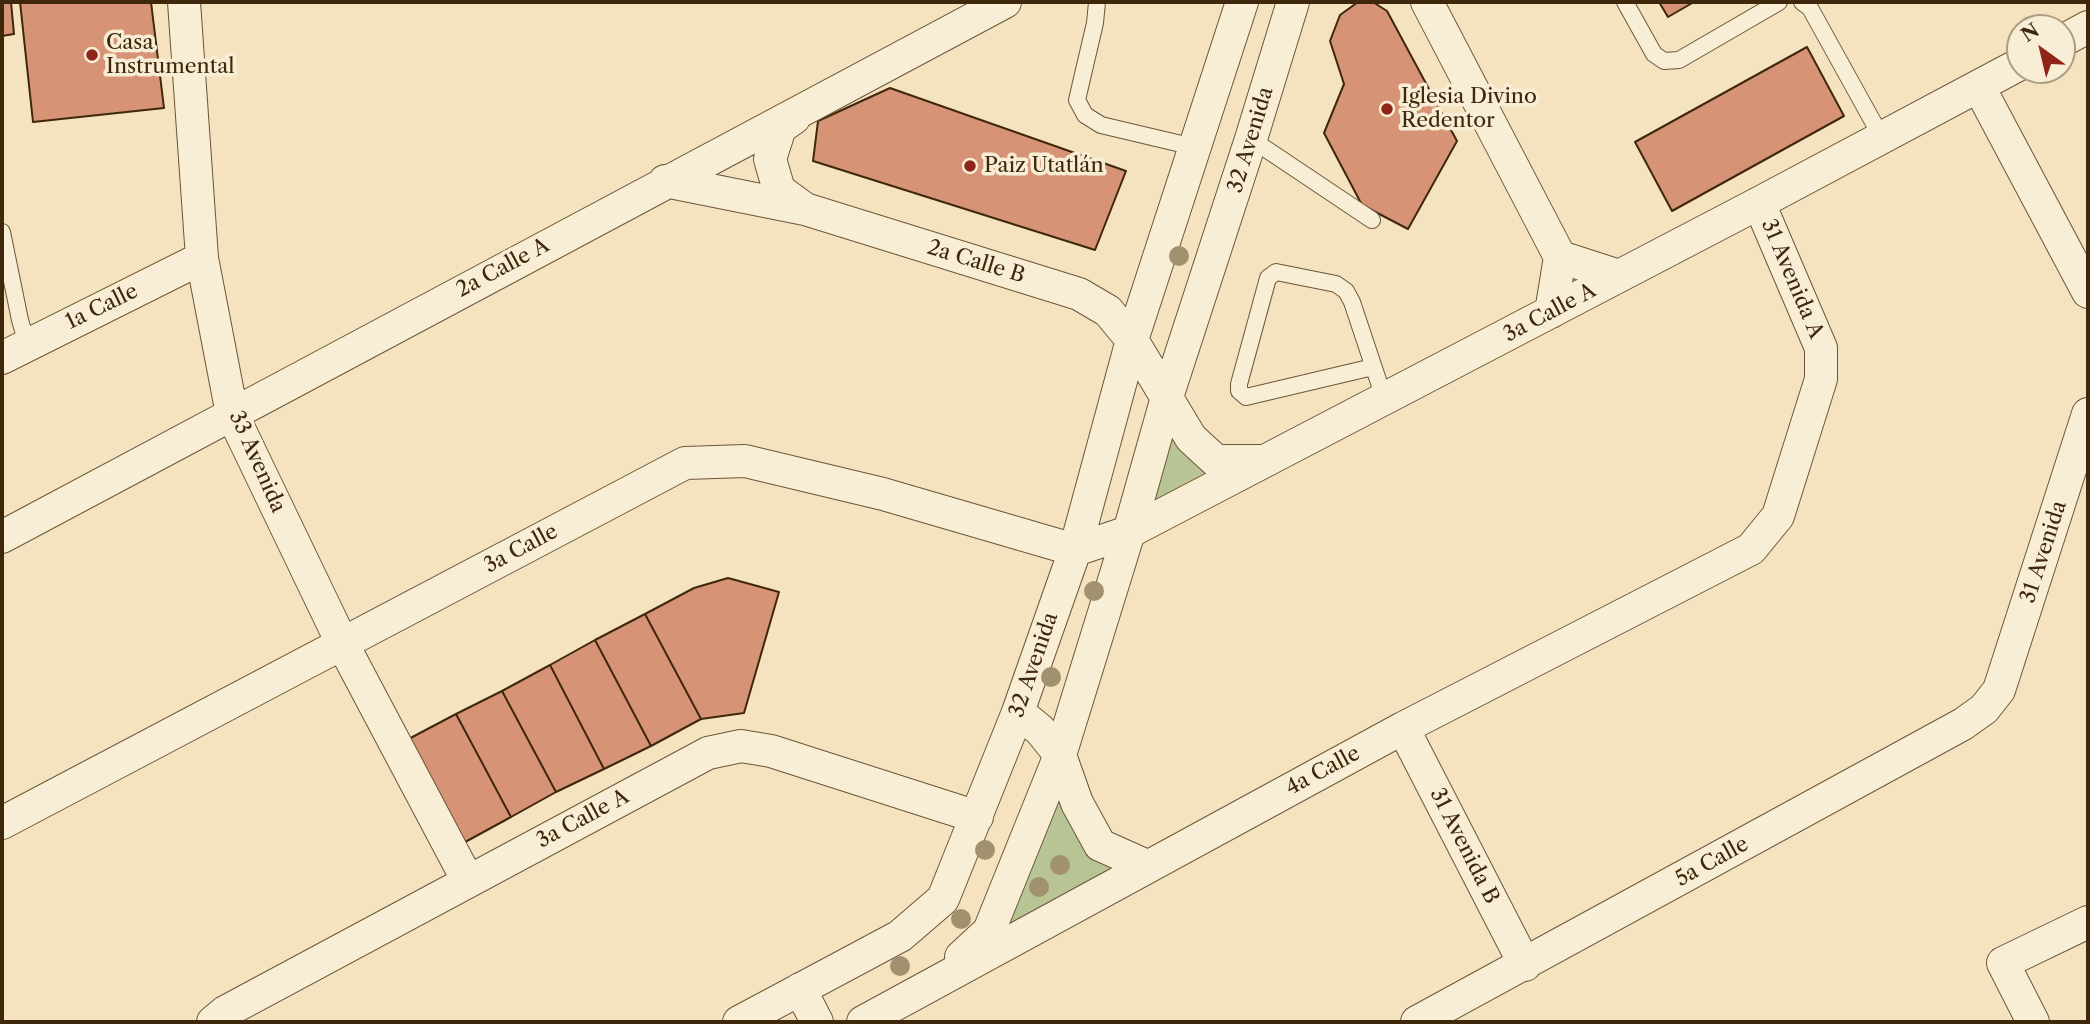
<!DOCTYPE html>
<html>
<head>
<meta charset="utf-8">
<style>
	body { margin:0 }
	#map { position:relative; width:2090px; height:1024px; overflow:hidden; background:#f5e3bf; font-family:"Libre Caslon Text",serif }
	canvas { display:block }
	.frame { position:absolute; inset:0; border:4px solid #3e270b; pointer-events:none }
	.north { position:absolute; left:2006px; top:14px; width:70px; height:70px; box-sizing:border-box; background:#f8edd5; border:2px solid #ae9e84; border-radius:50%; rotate:326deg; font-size:19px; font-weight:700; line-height:28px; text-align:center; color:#3e270b }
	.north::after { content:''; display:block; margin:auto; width:24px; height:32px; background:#8f2418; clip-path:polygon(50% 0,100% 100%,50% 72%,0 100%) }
</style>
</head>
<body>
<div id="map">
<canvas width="2090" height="1024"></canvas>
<div class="frame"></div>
<div class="north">N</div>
</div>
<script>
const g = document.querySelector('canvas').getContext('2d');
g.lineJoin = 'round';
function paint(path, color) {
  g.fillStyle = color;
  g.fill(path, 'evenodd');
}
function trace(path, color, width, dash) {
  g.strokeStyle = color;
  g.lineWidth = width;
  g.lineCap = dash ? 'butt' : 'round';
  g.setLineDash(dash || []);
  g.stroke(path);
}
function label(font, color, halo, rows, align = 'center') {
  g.font = font + ' "Libre Caslon Text",serif';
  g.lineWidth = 7;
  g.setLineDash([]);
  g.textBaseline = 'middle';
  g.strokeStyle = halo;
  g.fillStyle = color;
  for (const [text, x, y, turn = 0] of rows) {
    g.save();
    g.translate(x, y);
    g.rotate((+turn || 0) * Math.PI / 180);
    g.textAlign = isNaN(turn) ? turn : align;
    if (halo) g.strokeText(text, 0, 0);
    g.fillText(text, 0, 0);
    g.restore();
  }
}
paint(new Path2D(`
	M1167,418L1214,470L1140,520Z
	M1059,794L1065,815L1088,855L1118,869L997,935Z`), '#b8c494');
const building = new Path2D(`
	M2,2H11L14,34L2,36Z
	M20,2H151L164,108L33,122Z
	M1358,2H1373L1387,11L1457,141L1408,229L1362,205L1324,133L1344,84L1330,41L1340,15Z
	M1659,2H1694L1668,17Z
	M1807,47L1844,116L1672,211L1635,142Z
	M890,88L1126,171L1095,250L813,161L818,121Z
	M728,578L779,592L744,713L701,719L645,614L694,588Z
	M645,614L701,719L651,746L595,640Z
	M595,640L651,746L604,769L550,665Z
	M550,665L604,769L556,792L502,691Z
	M502,691L556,792L511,817L456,714Z
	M456,714L511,817L456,847L401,743Z`);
paint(building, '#d79376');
trace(building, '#3e270b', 2);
const lane = new Path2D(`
	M1097,2L1095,23L1077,100L1085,115L1101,125L1194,147
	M1625,2L1654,54L1664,61L1679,60L1779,2
	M1802,2L1810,8L1882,138
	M1251,139L1372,220
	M2,232L20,320L27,344
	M1373,367L1246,397L1239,391V384L1268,278L1276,272L1336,284L1346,291L1352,302L1384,398`);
const street = new Path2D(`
	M184,2L202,258L232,414L342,643L468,881
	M1427,2L1560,257L1551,312
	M2062,41L2088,27
	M1979,87L2088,292
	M794,118L780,128L770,159L779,190L805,209
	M665,181L805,209L1079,294L1108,311L1132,340L1191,438L1216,461H1260
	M1560,257L1619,276
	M2,358L202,258
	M2,537C337,360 669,178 1005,2
	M1018,712L1040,730L1060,755L1077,803L1100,845L1147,866
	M1403,728L1525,965
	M2,823L685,463L745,461L883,494L1075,550L1129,532L1759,203L2020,64
	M961,957L989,931L1060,755L1129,532L1167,397L1251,139L1293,2
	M800,989L817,1022
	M213,1022L225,1012L708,753L741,746L771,751L977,817
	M739,1022L900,936L943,899L1018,712L1075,550L1132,340L1242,2
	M863,1022L1403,728L1751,549L1778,516L1821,379V348L1759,203
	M1417,1022L1963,724L1984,709L1999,690L2088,414
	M2033,1022L2003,963L2088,922`);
trace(lane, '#6c5638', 18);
trace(street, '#6c5638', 34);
trace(lane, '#f8edd5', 16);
trace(street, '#f8edd5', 32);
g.fillStyle = '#a1916f';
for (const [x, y] of [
	[1179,256],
	[1094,591],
	[1051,677],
	[985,850],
	[1060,865],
	[1039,887],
	[961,919],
	[900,966]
]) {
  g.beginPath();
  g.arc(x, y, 10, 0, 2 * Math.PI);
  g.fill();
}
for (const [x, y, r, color] of [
	[92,55,7,"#8f2418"],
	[1387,109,7,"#8f2418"],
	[970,166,7,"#8f2418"]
]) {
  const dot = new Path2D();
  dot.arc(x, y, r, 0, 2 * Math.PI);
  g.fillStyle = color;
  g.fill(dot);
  trace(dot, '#f8edd5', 2.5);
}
label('21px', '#3e270b', '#f8edd5', [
	["Casa",106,43],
	["Instrumental",106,67],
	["Iglesia Divino",1401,97],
	["Redentor",1401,121],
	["Paiz Utatlán",984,166]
], 'left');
label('21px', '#3e270b', '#f8edd5', [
	["32 Avenida",1251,140,-73],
	["2a Calle B",976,262,17],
	["2a Calle A",503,268,-28],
	["31 Avenida A",1792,279,67],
	["1a Calle",102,307,-26],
	["3a Calle A",1550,313,-28],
	["33 Avenida",257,462,66],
	["3a Calle",521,549,-28],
	["31 Avenida",2044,552,-72],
	["32 Avenida",1034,665,-71],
	["4a Calle",1323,771,-28],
	["3a Calle A",583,819,-28],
	["31 Avenida B",1464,846,63],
	["5a Calle",1712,862,-29]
]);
</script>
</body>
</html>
